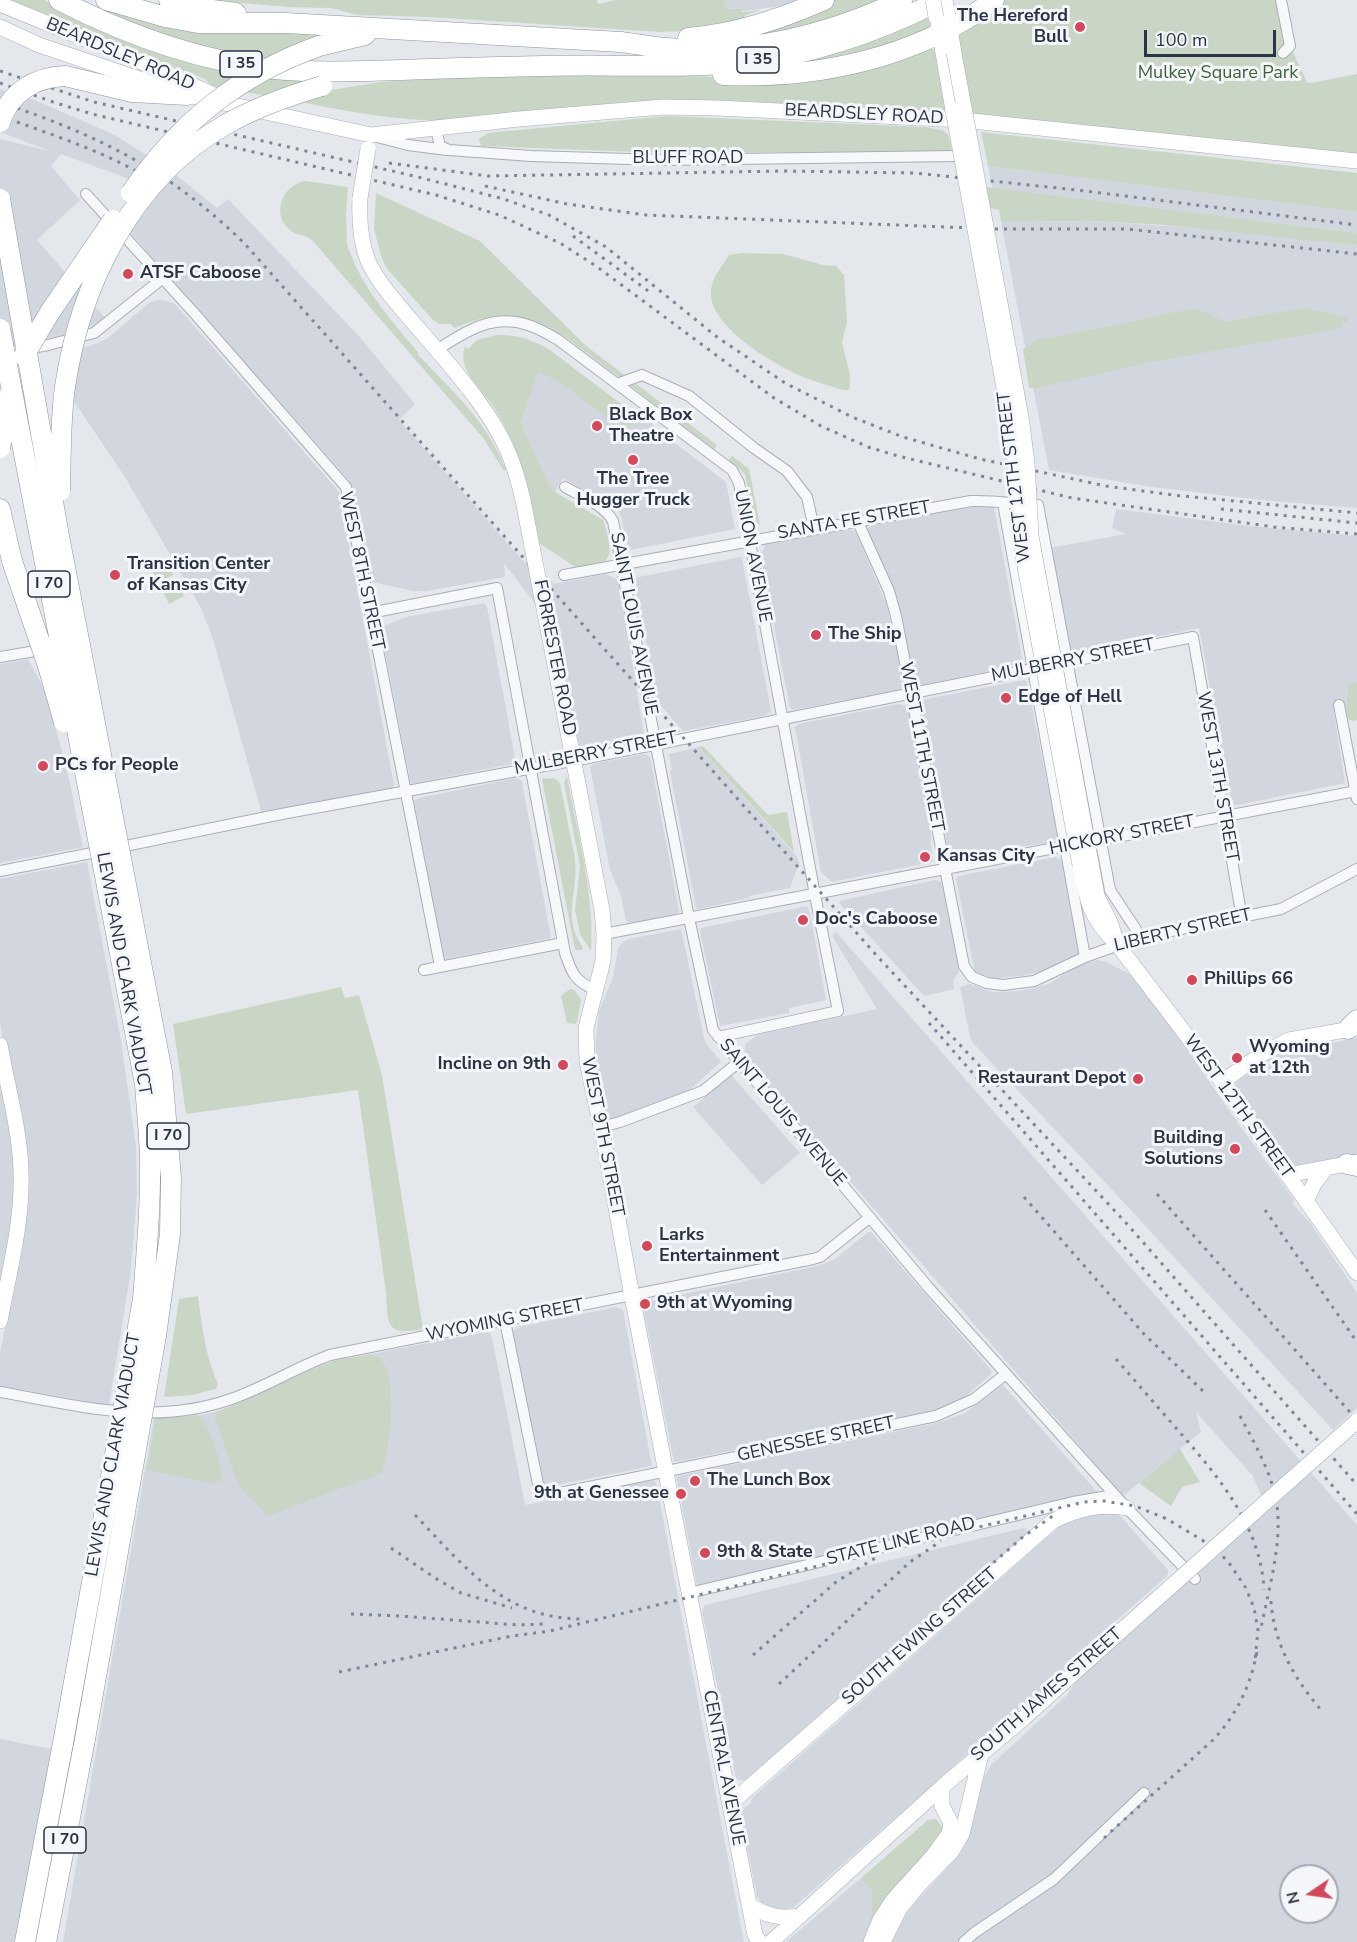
<!DOCTYPE html>
<html>
<head>
<meta charset="utf-8">
<style>
	body { margin:0 }
	#map { position:relative; width:1357px; height:1942px; overflow:hidden; background:#e4e7ec; font-family:"Nunito Sans",sans-serif }
	canvas { display:block }
	.north { position:absolute; left:1279px; top:1864px; width:60px; height:60px; box-sizing:border-box; background:#f4f6f9; border:2px solid #a4a8b1; border-radius:50%; rotate:257deg; font-size:16px; font-weight:700; line-height:24px; text-align:center; color:#2b3445 }
	.north::after { content:''; display:block; margin:auto; width:21px; height:27px; background:#d1495b; clip-path:polygon(50% 0,100% 100%,50% 72%,0 100%) }
	.scale { position:absolute; left:1144px; top:30px; width:132px; height:27px; box-sizing:border-box; border:3px solid #2b3445; border-top:0; padding-left:8px; font-size:18px; line-height:21px; white-space:nowrap; color:#2b3445; -webkit-text-stroke:4px #f4f6f9; paint-order:stroke }
</style>
</head>
<body>
<div id="map">
<canvas width="1357" height="1942"></canvas>
<div class="north">N</div>
<div class="scale">100 m</div>
</div>
<script>
const g = document.querySelector('canvas').getContext('2d');
g.lineJoin = 'round';
function paint(path, color) {
  g.fillStyle = color;
  g.fill(path, 'evenodd');
}
function trace(path, color, width, dash) {
  g.strokeStyle = color;
  g.lineWidth = width;
  g.lineCap = dash ? 'butt' : 'round';
  g.setLineDash(dash || []);
  g.stroke(path);
}
function label(font, color, halo, rows, align = 'center') {
  g.font = font + ' "Nunito Sans",sans-serif';
  g.lineWidth = 6;
  g.setLineDash([]);
  g.textBaseline = 'middle';
  g.strokeStyle = halo;
  g.fillStyle = color;
  for (const [text, x, y, turn = 0] of rows) {
    g.save();
    g.translate(x, y);
    g.rotate((+turn || 0) * Math.PI / 180);
    g.textAlign = isNaN(turn) ? turn : align;
    if (halo) g.strokeText(text, 0, 0);
    g.fillText(text, 0, 0);
    g.restore();
  }
}
paint(new Path2D(`
	M724,0H803L791,5L726,13Z
	M0,89L37,101L115,135L171,171L217,208L228,199L358,335L415,404L399,420L526,564L531,560L554,584L606,574L616,579L619,583L644,734L643,738L580,751L555,630L504,563L505,577L427,591H413L372,582L353,491L348,479L127,229L159,193L129,179L61,154L51,166L80,200L37,240L106,319L82,331L0,348V139L53,152L0,132Z
	M988,166L1357,212V233L992,188Z
	M1090,221L1230,230L1357,245V508L1262,500L1152,487L1049,470L1001,222Z
	M160,299L175,304L339,492L394,785L392,788L262,814L213,639L201,608L125,477L69,394L77,349L91,346L108,338L149,303Z
	M538,371L554,377L599,411L630,426L640,413L668,438L726,482L735,529L631,550L627,545L621,516L616,508L563,478L555,492L549,484L521,423Z
	M984,505L994,507L1023,664L917,686L914,683L903,628L867,529L872,525Z
	M1116,509L1249,526L1357,536V682L1348,684L1346,709L1334,712L1345,783L1238,805L1233,804L1231,800L1199,628L1079,652L1080,655H1071L1050,548L1126,534L1112,528Z
	M845,530L853,531L857,535L886,603L904,682L903,687L900,690L793,710L790,708L760,554L764,549V545Z
	M740,557L742,558L771,711L764,716L683,731L657,701L634,578Z
	M484,603L487,607L516,763L411,784L381,631L382,627L406,617Z
	M28,659L46,693L67,770L83,847L0,863V664Z
	M1024,680L1027,682L1058,838L1054,841L950,859L920,703L926,699Z
	M899,704L906,706L908,709L920,762L930,815L932,862L832,882L821,872L795,727L799,724Z
	M699,747L798,858L799,863L790,888L749,896V898L698,909L696,908L670,771L672,770L669,754Z
	M645,754L650,757L679,911L676,914L632,923L626,921L621,896L610,870L590,767L593,764Z
	M516,778L521,780L522,782L551,938L446,959L443,954L414,801L419,798Z
	M1056,857L1062,861L1081,952L1045,971L1020,976L993,978L975,973L956,879L958,876Z
	M87,862L121,1041L136,1146L137,1193L131,1270L109,1405L0,1386V1355L16,1265L23,1147L0,1022V879Z
	M935,880L941,882L943,887L959,972L953,981L954,989L924,996L840,904L839,901Z
	M807,906L810,913L826,1000L789,1008V1013L720,1026L700,931L701,928Z
	M681,929L705,1042L721,1062L686,1093L623,1118L607,1121L596,1056V1040L599,1011L613,977L618,949L623,942L629,939Z
	M836,932L1357,1525V1942H887L914,1904L960,1854L965,1846L974,1819L978,1786L992,1764L1067,1695L1077,1679L1266,1507L1253,1476L1196,1412L1201,1432L1123,1496L746,1061L744,1056L745,1044L757,1035L877,1009L832,936ZM1291,1876H1327V1912H1291Z
	M1098,960L1106,962L1128,973L1149,995L1240,1126L1294,1200L1293,1204L1311,1224L1357,1293V1408L1333,1430L1116,1194L973,1043L970,1037L960,987L970,984L993,992L1020,991L1049,984L1076,966Z
	M1357,1038V1155L1295,1167L1289,1166L1234,1087L1236,1083L1274,1055Z
	M731,1075L800,1153L762,1185L693,1107Z
	M0,1080L15,1158L13,1216L0,1289Z
	M868,1232H871L991,1370V1374L958,1403L934,1411L674,1462L643,1306L645,1302L817,1266L834,1260Z
	M617,1307L623,1310L652,1466L546,1487L544,1484L513,1332L518,1327Z
	M485,1332L490,1333L492,1337L525,1505L652,1480L656,1482L744,1942H63L154,1418L191,1417L220,1411L335,1361Z
	M1003,1385L1097,1492L697,1586L677,1479L678,1476L937,1423L965,1413Z
	M1114,1509L1168,1570V1575L1066,1665L1069,1670L1005,1721L794,1907L779,1912L761,1903L757,1896L741,1816L742,1811L751,1802L752,1798L1069,1518Z
	M1023,1528L1027,1530V1536L745,1781L736,1779L702,1611L705,1605Z
	M0,1739L78,1754L42,1942H0Z
	M861,1878L872,1891L871,1922L864,1942H786Z`), '#d2d6de');
paint(new Path2D(`
	M2,0H44L83,20L317,78L267,96L212,86L205,79Z
	M208,0H597L598,4L616,0H724L726,9H741L742,12L760,10L744,16L745,21L688,31L661,32L430,17L358,15L330,8L288,7Z
	M833,0H883L799,30L723,42Z
	M986,0H1281L1290,46L1307,82L1311,83L1357,74V162L967,124L950,29Z
	M101,5L326,32V38L283,51L265,59L235,54L174,39L99,12Z
	M928,15L932,28L930,31L847,59L781,64Z
	M929,48L935,50L937,54L947,111L676,100L626,102L451,121C397,121 344,111 291,100L319,92L381,82L508,74L667,75L764,79Z
	M666,116L924,127L942,130L948,134L952,151L664,153L481,146L479,139L488,133Z
	M981,132L1357,173V212L988,166Z
	M306,181L348,187L346,216L347,239L346,241C359,284 388,317 418,352V355C428,364 437,375 447,385C472,411 493,436 506,470L504,471L484,439L312,240C305,234 297,236 290,230C270,214 283,184 306,181Z
	M986,187L1357,233V245L1165,225L1090,221L1001,222L999,210L990,208Z
	M376,193L480,241L586,346L717,445L714,449L571,341C530,312 499,309 454,328L451,324H440L433,320L388,270L382,259L374,229Z
	M741,253L783,254L823,265L836,266L844,275L847,322L842,342L850,375V387L848,390H843C830,386 816,382 803,377C775,365 709,327 711,292C712,275 722,268 729,255Z
	M1195,308C1205,313 1214,314 1223,322L1304,308L1346,317L1348,321L1342,323V328L1152,362L1037,388H1029L1023,349L1037,340L1111,326Z
	M497,335C517,334 533,340 550,350L637,416L630,427C595,417 572,384 538,372L521,423L549,484L555,492L603,520C606,528 608,536 609,544C613,567 594,565 577,568L539,543C530,495 521,451 495,409C483,390 456,370 465,346L468,349L477,340Z
	M732,456L749,469L760,525L755,522L745,474L729,460Z
	M164,557L173,575L158,583L149,565Z
	M175,578L184,596L169,604L160,586Z
	M1357,682V720L1353,721L1348,719L1346,709L1348,684Z
	M703,746L768,815L787,812L794,852L699,747Z
	M567,776C577,832 595,895 591,951L580,934L575,910L580,866L564,783Z
	M554,778L560,783L575,859C579,890 561,918 583,947L582,950H575L542,779Z
	M341,987L345,998L359,995L382,1075L423,1329C385,1336 388,1325 386,1292L358,1090L186,1114L173,1024Z
	M570,989L574,990L581,1000L577,1022L575,1024L567,1023L561,996Z
	M198,1296C202,1327 205,1355 218,1384L216,1389L192,1395L164,1397L179,1299Z
	M370,1355C375,1356 379,1356 382,1361C398,1380 390,1450 382,1473L267,1516L238,1484L215,1418L216,1412C256,1398 293,1375 333,1361C344,1358 358,1357 370,1355Z
	M198,1415C208,1420 224,1468 221,1479L217,1482L210,1483L147,1470L156,1418Z
	M1180,1449L1200,1482L1182,1487L1171,1506L1139,1483Z
	M936,1819L943,1828L939,1839L902,1879L871,1922L872,1891L861,1878L928,1820Z`), '#c9d6c5');
const street = new Path2D(`
	M1281,0L1290,46L1283,53
	M436,129L440,146L449,150L531,156L660,160L956,156
	M377,137L408,145L447,150
	M86,194L195,314L346,487L440,966
	M437,350C464,332 493,313 528,325C538,328 548,334 557,339L732,470L739,483L815,895L838,1011L718,1037
	M0,354L48,345L94,333L163,278
	M617,384L642,375L689,396L754,448L787,471L807,497L814,528
	M565,487C581,496 603,504 613,521L689,918L713,1030L928,1287L1123,1504L1195,1579
	M1003,503L1085,957
	M857,520L889,591L896,616L964,966L972,977L987,983L1003,985L1034,981L1085,957L1141,937L1281,909L1357,869
	M564,575L971,501C994,500 1015,504 1038,505L1110,890L1141,937
	M370,613L497,588L565,953C572,974 575,981 595,990
	M0,657L47,649
	M1339,705L1357,799
	M1096,841L1357,791
	M0,871C96,853 191,832 287,813C387,794 488,777 588,758C789,718 991,678 1193,637L1242,918
	M604,934L1081,843
	M424,970L563,943
	M601,1127L620,1122L703,1091L739,1062
	M505,1321L538,1484L543,1491L550,1495L936,1416L974,1399L1006,1374
	M0,1392C79,1406 155,1427 234,1398C267,1386 297,1367 330,1355L813,1259L820,1257L869,1218
	M689,1593L1073,1502L1114,1495
	M964,1942L974,1933L1054,1879L1144,1793`);
const secondary = new Path2D(`
	M945,0L954,53
	M0,4L139,61L212,94
	M938,24L953,110
	M0,27L39,45L187,95L371,135L519,119L663,107L718,108L963,120L1357,161
	M360,198C359,219 360,241 368,261C378,283 396,302 411,320C434,347 458,373 478,401C503,435 514,460 523,500
	M578,784L602,910L604,934L603,961L586,1028L587,1062L603,1136L632,1296L755,1935L760,1942
	M1091,863L1097,896L1110,922L1116,941
	M1080,865C1087,901 1090,918 1117,944L1222,1082L1357,1273
	M0,1045C7,1085 20,1130 21,1171C23,1221 9,1272 0,1321
	M1222,1082L1260,1055L1289,1040L1357,1028
	M1287,1175L1357,1162
	M1306,1201L1314,1184L1326,1168
	M730,1804L1053,1521C1077,1509 1100,1503 1127,1508
	M749,1905C767,1916 780,1919 800,1916
	M771,1942L942,1787L1025,1717L1123,1629
	M871,1942L880,1920L893,1900L933,1856L949,1834L951,1823L942,1806V1787
	M883,1942L900,1908L917,1887L952,1851L962,1834L981,1754`);
const highway = new Path2D(`
	M59,0C127,35 198,61 274,69C317,73 359,71 402,70C450,68 499,67 547,66C612,64 678,69 742,62C813,55 878,32 941,0
	M106,0L165,17L198,23H286L621,42C636,44 651,47 666,48C747,55 830,35 902,0
	M169,0L197,8L236,13
	M688,38C736,34 780,19 824,0
	M319,46L365,35
	M723,75C817,79 918,58 994,0
	M65,76L132,92L187,95
	M0,509L12,561
	M1348,1029L1357,1020
	M1347,1164L1357,1166
	M25,1942L63,1743
	M46,1942L85,1739`);
trace(street, '#a9aeb7', 12);
trace(secondary, '#a9aeb7', 16);
trace(highway, '#8b94a3', 21);
trace(street, '#f7f8fa', 10);
trace(secondary, '#fff', 15);
trace(highway, '#fff', 20);
trace(new Path2D(`
	M0,71L94,102L414,176L504,199L549,215L606,247L717,337L785,383L852,417L903,437L980,459L1106,486L1173,495L1357,513
	M0,83L53,102L92,114L436,195L499,215L560,243L596,266L774,398L821,426L868,447L898,456L1072,498L1274,527L1357,534
	M0,102C99,136 168,169 244,243L878,957L1127,1224L1357,1485
	M0,116C56,136 112,154 162,186
	M389,163L488,176L784,171L915,173L1077,190L1357,225
	M485,186L567,204L646,215L997,229H1127L1357,254
	M573,236L651,293
	M1221,509L1357,523
	M929,1023L1357,1514
	M1157,1194L1357,1420
	M1024,1197L1144,1334L1203,1391
	M1265,1210L1357,1342
	M1116,1359C1136,1382 1156,1405 1176,1428C1216,1474 1261,1525 1264,1590
	M1240,1416C1253,1440 1267,1465 1274,1491C1286,1532 1269,1587 1261,1628
	M415,1515C464,1566 504,1619 582,1619
	M391,1548L435,1578L461,1593L512,1608
	M1271,1601C1274,1644 1294,1678 1321,1710
	M946,1604L1024,1536L1057,1513
	M351,1614L400,1616L518,1625L546,1624
	M753,1655L836,1582L877,1557
	M339,1672L512,1636L550,1631L983,1526L1084,1502L1104,1501L1135,1506L1167,1519L1202,1540L1227,1560L1246,1588L1254,1608L1258,1630L1255,1660
	M779,1684L910,1562L941,1541
	M1104,1838L1213,1740C1237,1714 1250,1687 1257,1652`), '#7d8696', 3, [3, 6]);
const secondaryBridge = new Path2D(`
	M933,0L936,17
	M954,53L1021,417L1027,463L1031,536L1091,863
	M953,110L1010,420L1014,441L1020,539L1080,865
	M360,198L368,149
	M523,500L578,784
	M1123,1629L1357,1421`);
const highwayBridge = new Path2D(`
	M0,122C10,92 35,77 65,76
	M131,193C179,123 238,75 319,46
	M0,199L59,536L162,1072L171,1178L170,1234L156,1336L85,1739
	M0,329L145,1084C147,1115 151,1147 150,1178C150,1218 146,1258 143,1299L63,1743
	M24,356L50,312L113,220
	M0,448L10,395
	M60,491C61,457 60,421 65,387C80,284 132,178 225,125C256,107 288,96 322,86
	M12,561L48,666L64,722`);
trace(secondaryBridge, '#a9aeb7', 16, []);
trace(highwayBridge, '#8b94a3', 21, []);
trace(secondaryBridge, '#fff', 15);
trace(highwayBridge, '#fff', 20);
for (const [x, y, r, color] of [
	[1080,27,6,"#d1495b"],
	[128,274,6,"#d1495b"],
	[597,426,6,"#d1495b"],
	[633,460,6,"#d1495b"],
	[115,575,6,"#d1495b"],
	[816,635,6,"#d1495b"],
	[1006,698,6,"#d1495b"],
	[43,766,6,"#d1495b"],
	[925,857,6,"#d1495b"],
	[803,920,6,"#d1495b"],
	[1192,980,6,"#d1495b"],
	[1237,1058,6,"#d1495b"],
	[563,1065,6,"#d1495b"],
	[1138,1079,6,"#d1495b"],
	[1235,1149,6,"#d1495b"],
	[647,1246,6,"#d1495b"],
	[645,1304,6,"#d1495b"],
	[695,1481,6,"#d1495b"],
	[681,1494,6,"#d1495b"],
	[705,1553,6,"#d1495b"]
]) {
  const dot = new Path2D();
  dot.arc(x, y, r, 0, 2 * Math.PI);
  g.fillStyle = color;
  g.fill(dot);
  trace(dot, '#f4f6f9', 2);
}
for (const [x, y, w] of [
	[758,60,42],
	[241,64,42],
	[49,584,42],
	[168,1136,42],
	[65,1840,42]
]) {
  const box = new Path2D();
  box.roundRect(x - w / 2, y - 13, w, 26, 4.5);
  g.fillStyle = '#f4f6f9';
  g.fill(box);
  trace(box, '#2b3445', 1.5);
}
label('bold 16px', '#2b3445', null, [
	["I 35",758,60],
	["I 35",241,64],
	["I 70",49,584],
	["I 70",168,1136],
	["I 70",65,1840]
]);
label('bold 18px', '#2b3445', '#f4f6f9', [
	["The Hereford",1068,17,"right"],
	["Bull",1068,38,"right"],
	["ATSF Caboose",140,274],
	["Black Box",609,416],
	["Theatre",609,437],
	["The Tree",633,480,"center"],
	["Hugger Truck",633,501,"center"],
	["Transition Center",127,565],
	["of Kansas City",127,586],
	["The Ship",828,635],
	["Edge of Hell",1018,698],
	["PCs for People",55,766],
	["Kansas City",937,857],
	["Doc's Caboose",815,920],
	["Phillips 66",1204,980],
	["Wyoming",1249,1048],
	["at 12th",1249,1069],
	["Incline on 9th",551,1065,"right"],
	["Restaurant Depot",1126,1079,"right"],
	["Building",1223,1139,"right"],
	["Solutions",1223,1160,"right"],
	["Larks",659,1236],
	["Entertainment",659,1257],
	["9th at Wyoming",657,1304],
	["The Lunch Box",707,1481],
	["9th at Genessee",669,1494,"right"],
	["9th & State",717,1553]
], 'left');
label('18px', '#2b3445', '#f4f6f9', [
	["BEARDSLEY ROAD",120,55,23],
	["BEARDSLEY ROAD",864,115,3],
	["BLUFF ROAD",688,159],
	["WEST 12TH STREET",1015,477,-97],
	["SANTA FE STREET",854,521,-10],
	["UNION AVENUE",752,556,79],
	["WEST 8TH STREET",361,571,78],
	["SAINT LOUIS AVENUE",633,624,79],
	["FORRESTER ROAD",554,658,79],
	["MULBERRY STREET",1073,661,-11],
	["WEST 11TH STREET",921,747,79],
	["MULBERRY STREET",596,754,-11],
	["WEST 13TH STREET",1217,777,80],
	["HICKORY STREET",1122,836,-11],
	["LIBERTY STREET",1183,931,-13],
	["LEWIS AND CLARK VIADUCT",123,974,80],
	["WEST 12TH STREET",1238,1107,54],
	["SAINT LOUIS AVENUE",782,1113,50],
	["WEST 9TH STREET",602,1137,79],
	["WYOMING STREET",505,1321,-11],
	["GENESSEE STREET",816,1440,-12],
	["LEWIS AND CLARK VIADUCT",114,1455,-80],
	["STATE LINE ROAD",901,1542,-14],
	["SOUTH EWING STREET",920,1637,-41],
	["SOUTH JAMES STREET",1047,1695,-41],
	["CENTRAL AVENUE",723,1768,79]
]);
label('18px', '#3f6138', '#f4f6f9', [
	["Mulkey Square Park",1218,74]
]);
</script>
</body>
</html>
